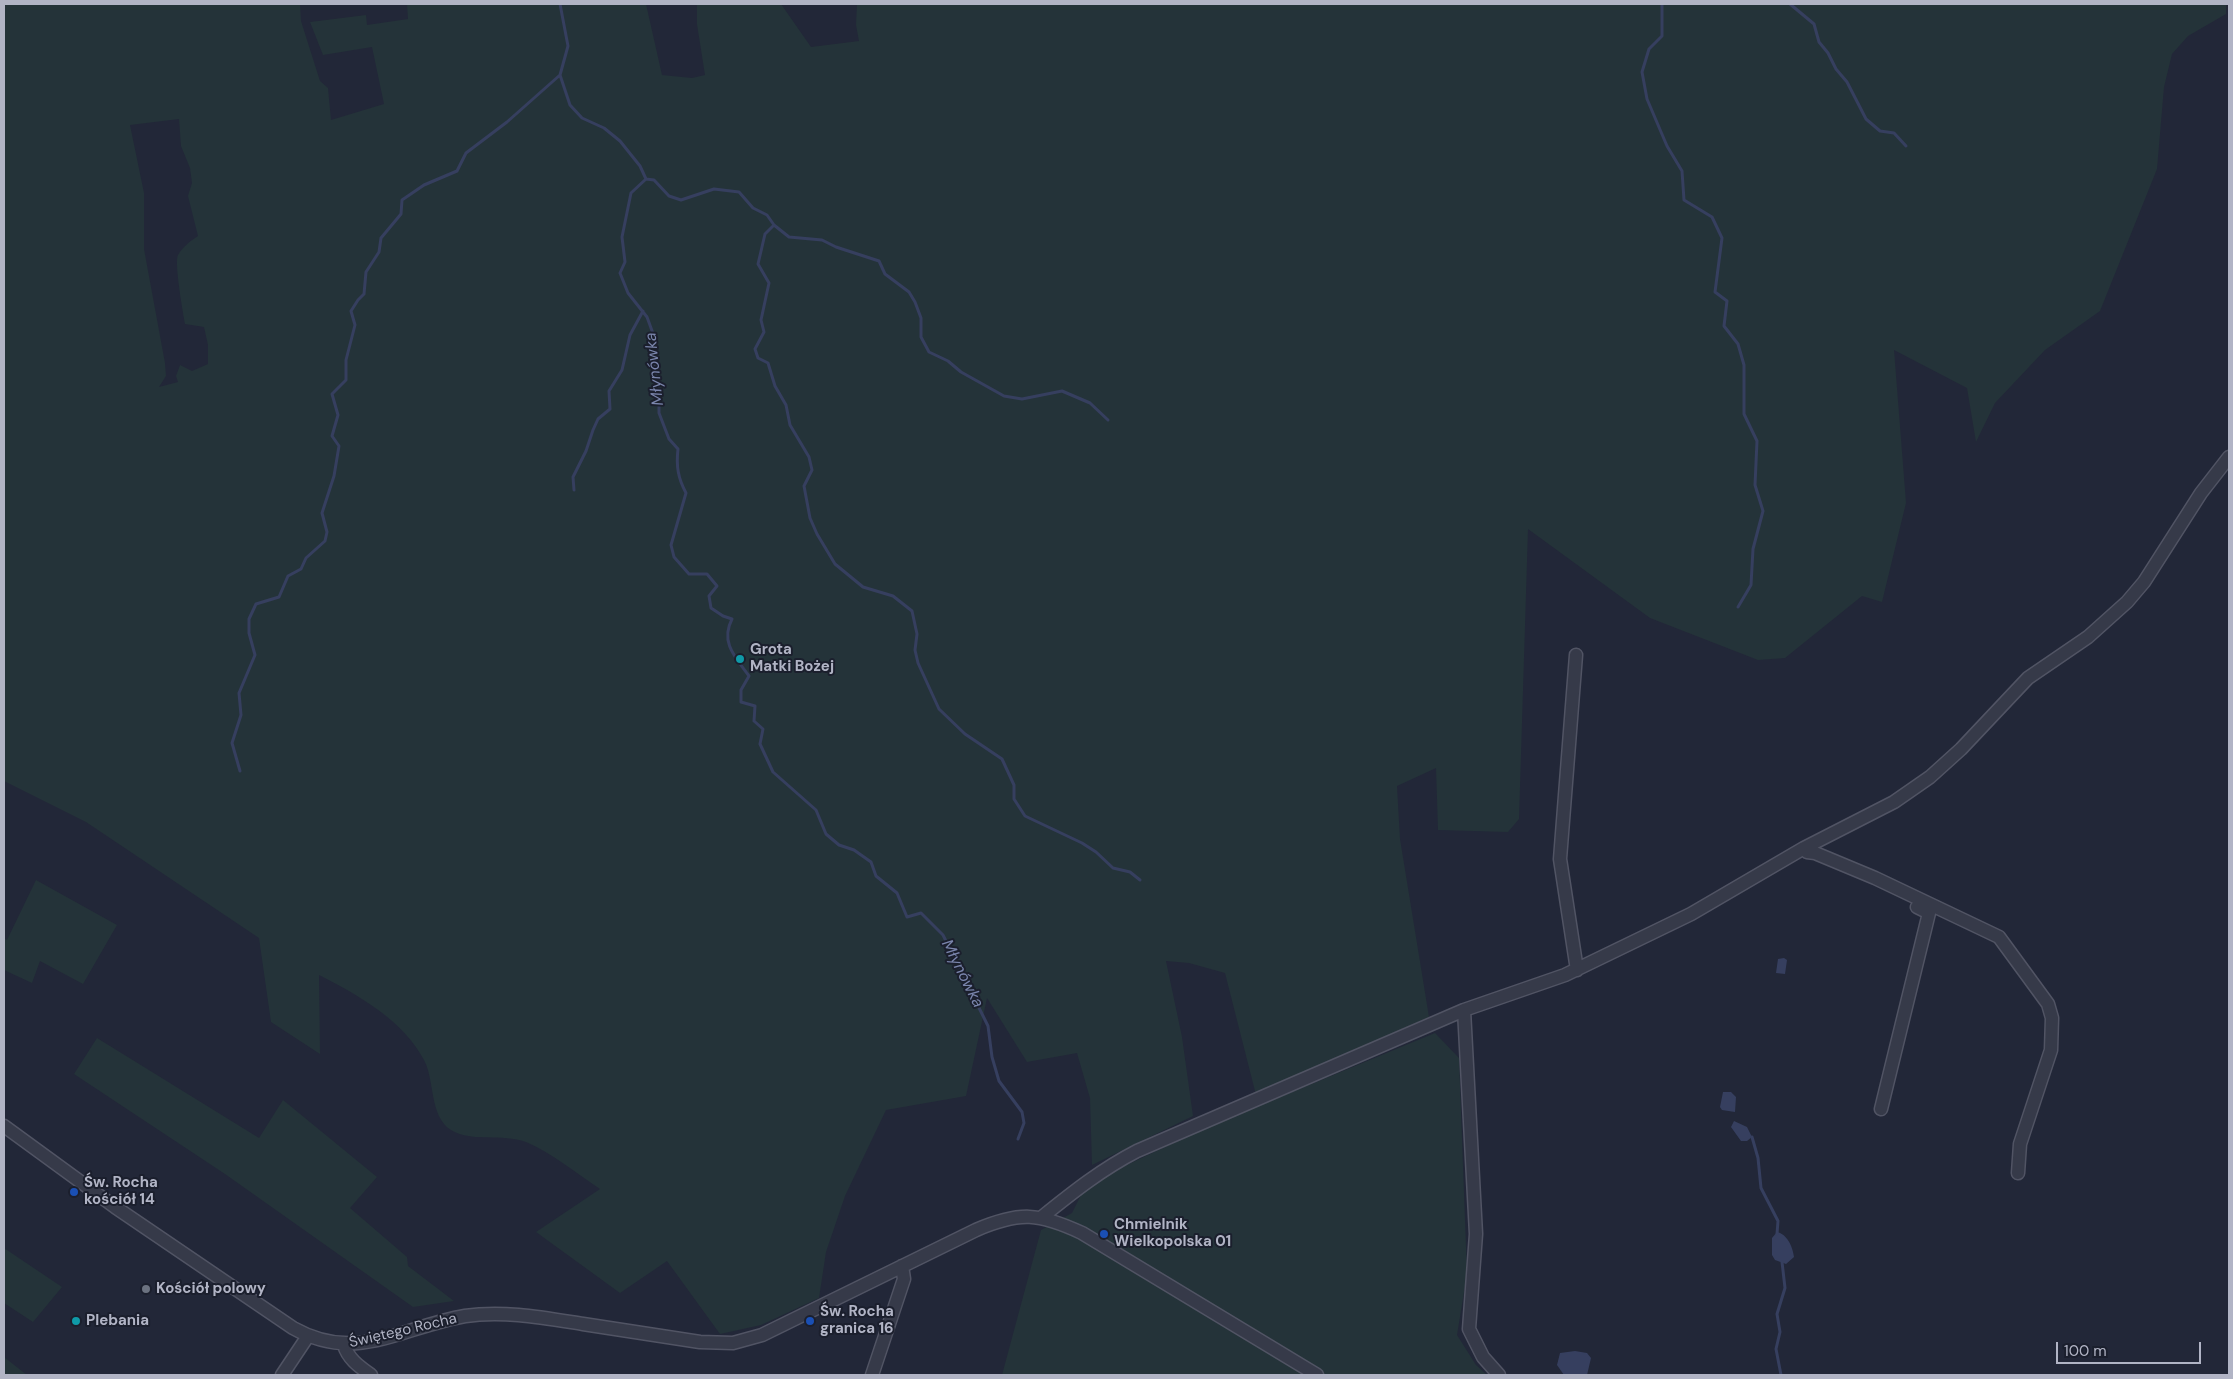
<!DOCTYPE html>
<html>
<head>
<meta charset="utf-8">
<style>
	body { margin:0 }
	#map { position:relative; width:2233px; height:1379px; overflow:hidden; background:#222738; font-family:"DM Sans",sans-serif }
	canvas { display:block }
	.frame { position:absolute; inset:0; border:5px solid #b1b4c5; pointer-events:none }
	.scale { position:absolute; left:2056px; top:1342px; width:145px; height:22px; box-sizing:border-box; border:2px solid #b1b4c5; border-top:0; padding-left:6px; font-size:15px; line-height:18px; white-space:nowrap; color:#b1b4c5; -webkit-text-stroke:4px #1b1f2d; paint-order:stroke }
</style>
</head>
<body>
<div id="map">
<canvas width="2233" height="1379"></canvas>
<div class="frame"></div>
<div class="scale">100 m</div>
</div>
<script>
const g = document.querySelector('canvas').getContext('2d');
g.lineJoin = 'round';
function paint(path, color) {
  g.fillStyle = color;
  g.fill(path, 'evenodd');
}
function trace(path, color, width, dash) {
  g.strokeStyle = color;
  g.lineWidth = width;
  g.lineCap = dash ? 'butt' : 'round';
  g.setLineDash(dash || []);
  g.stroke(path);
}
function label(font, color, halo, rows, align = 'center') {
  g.font = font + ' "DM Sans",sans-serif';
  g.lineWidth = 4;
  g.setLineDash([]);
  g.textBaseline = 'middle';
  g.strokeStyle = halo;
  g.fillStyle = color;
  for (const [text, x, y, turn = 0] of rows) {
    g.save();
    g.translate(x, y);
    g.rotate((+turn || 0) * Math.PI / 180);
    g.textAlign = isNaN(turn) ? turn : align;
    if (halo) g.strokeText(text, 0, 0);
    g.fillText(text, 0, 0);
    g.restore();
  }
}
paint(new Path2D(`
	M4,4H300L301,21L320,81L328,88L331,120L384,104L372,47L323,55L310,22L366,15L367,25L408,19L407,4H646L662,75L692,78L705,75L697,24V4H781L811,47L859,41L856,25L857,4H2226V14L2188,36L2172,54L2164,87L2157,169L2100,311L2045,350L1995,403L1976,442L1967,388L1894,350L1906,503L1882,602L1862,596L1785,658L1758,660L1650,618L1528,529L1519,819L1508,832L1438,830L1436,768L1397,786L1400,839L1429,1017L1256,1095L1225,973L1189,963L1166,961L1182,1037L1193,1116L1092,1165L1090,1098L1077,1053L1027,1062L987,998L966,1096L886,1110L845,1196L826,1252L819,1298L761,1325L720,1334L667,1261L620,1293L536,1232L600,1189C576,1173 552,1153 526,1142C502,1133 473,1143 451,1130C429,1116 435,1080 424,1060C403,1020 358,995 319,975L320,1054L271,1022L259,938L86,822L4,781ZM179,119L181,146L190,168L192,183L188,196L198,236C190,241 183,247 178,255C174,262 183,313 185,324L204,327L208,345V364L192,371L180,365L176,376L178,382L159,387L166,376L165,363L144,249V193L130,125Z
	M36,880L117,925L83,984L40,961L32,983L4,970V938L7,940Z
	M1435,1033L1459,1058L1467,1274L1457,1335L1476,1365L1487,1375H1002L1041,1230L1072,1213L1083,1191L1112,1172L1205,1128Z
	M97,1038L259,1138L283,1100L377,1177L350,1208L407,1257L408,1266L454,1301L413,1307L225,1174L74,1074Z
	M4,1248L62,1287L33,1322L4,1303Z
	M4,1357L27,1375H4Z`), '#243339');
paint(new Path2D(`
	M1784,958L1787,960L1785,974L1776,973L1778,959Z
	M1723,1092H1731L1736,1097L1735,1112L1722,1110L1720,1107Z
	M1734,1121L1747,1127L1752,1137L1747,1141H1741L1731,1127Z
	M1777,1232C1787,1234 1793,1247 1794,1257L1786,1264L1775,1260L1772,1255V1238Z
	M1575,1351L1587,1353L1591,1358L1587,1375H1564L1557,1365L1560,1353Z`), '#363f5f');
trace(new Path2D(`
	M560,4L568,46L560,75L570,105L582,118L604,128L620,141L640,166L646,179L631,193L622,237L625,262L620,273L628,293L647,317L655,339L652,356L659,394V413L669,439L678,449C676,466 678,478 686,493L671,545L674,557L689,574H707L717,586L709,596L711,608L723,616L732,619C720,642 735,657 749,676L741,690V702L755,706L754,721L763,729L760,744L773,772L816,810L826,834L839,845L854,850L871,862L876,876L897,893L907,917L921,913L943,935L988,1026L992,1057L999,1081L1022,1112L1024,1123L1018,1139
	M1662,4V36L1649,49L1642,72L1647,99L1667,146L1682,171L1684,200L1712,217L1722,238L1715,292L1727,301L1724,326L1738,344L1744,365V414L1757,441L1755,485L1763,511L1753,549L1751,585L1738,607
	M1790,4L1814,24L1819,42L1828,53L1836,69L1847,82L1866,119L1880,131L1894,133L1906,146
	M646,179L654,180L669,196L681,200L714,189L739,192L753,208L767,215L774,225L765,234L758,264L769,283L761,320L764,332L755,349L758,358L768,363L775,386L786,405L790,425L809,457L812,470L804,486L810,518L817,534L835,564L863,587L893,596L912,611L917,634L915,650L918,663L939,709L965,734L1002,759L1014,785V799L1025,816L1082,843L1096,852L1113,868L1130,872L1140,880
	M774,225L789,237L822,240L836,247L879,261L885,274L909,292L915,302L921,318V337L929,352L948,361L961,372L1004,396L1022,399L1062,391L1090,403L1108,420
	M574,490L573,477L586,451L593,430L598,419L610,409L609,391L622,370L630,335L643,311
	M240,771L232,743L241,715L239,693L255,655L249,633V619L256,604L279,597L288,576L301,569L306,558L325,541L327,532L322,513L334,476L339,446L332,436L338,415L332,394L346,380V360L355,325L351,311L358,300L364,294L366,272L379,252L381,238L401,214L402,200L424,185L457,171L466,153L507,122L560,75
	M1752,1137L1758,1158L1761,1188L1778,1221L1777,1234
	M1781,1375L1776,1349L1780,1332L1777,1314L1785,1288L1782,1262`), '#363f5f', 3);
const minor = new Path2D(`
	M1576,655L1560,859L1577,970
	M1807,852L1815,853L1875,878L1999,937L2048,1004L2052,1018L2051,1050L2020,1144L2018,1173
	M1464,1010L1476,1234L1469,1329L1483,1357L1499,1375
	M1881,1109L1929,913L1917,907
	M4,1126L115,1207L293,1328C357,1364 401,1327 465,1316C504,1310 545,1318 583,1324C622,1330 661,1336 700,1342L733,1343L762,1335L976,1230C1020,1211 1039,1213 1082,1233L1317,1375
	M1042,1217C1073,1192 1102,1169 1137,1151L1464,1010L1565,975L1691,914L1804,848L1894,802L1930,777L1961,749L2028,678L2088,637L2127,602L2144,582L2201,493L2229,457
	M344,1345C348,1359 360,1367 371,1375
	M282,1375L308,1336
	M872,1375L904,1279L902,1266`);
trace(minor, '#515464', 15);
trace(minor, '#363a49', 12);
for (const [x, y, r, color] of [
	[740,659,5,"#0f9aa8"],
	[74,1192,5,"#1a4fb4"],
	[1104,1234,5,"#1a4fb4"],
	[146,1289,5,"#6b7280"],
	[76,1321,5,"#0f9aa8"],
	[810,1321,5,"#1a4fb4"]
]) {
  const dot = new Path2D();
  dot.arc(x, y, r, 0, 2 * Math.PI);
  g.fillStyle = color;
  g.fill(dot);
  trace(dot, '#1b1f2d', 2);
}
label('bold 15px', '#b1b4c5', '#1b1f2d', [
	["Grota",750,650],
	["Matki Bożej",750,667],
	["Św. Rocha",84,1183],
	["kościół 14",84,1200],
	["Chmielnik",1114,1225],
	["Wielkopolska 01",1114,1242],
	["Kościół polowy",156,1289],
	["Św. Rocha",820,1312],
	["granica 16",820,1329],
	["Plebania",86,1321]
], 'left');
label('15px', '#b1b4c5', '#1b1f2d', [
	["Świętego Rocha",403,1331,-13]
]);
label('italic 16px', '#7a85ac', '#1b1f2d', [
	["Młynówka",655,369,-96],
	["Młynówka",962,974,63]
]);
</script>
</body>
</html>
